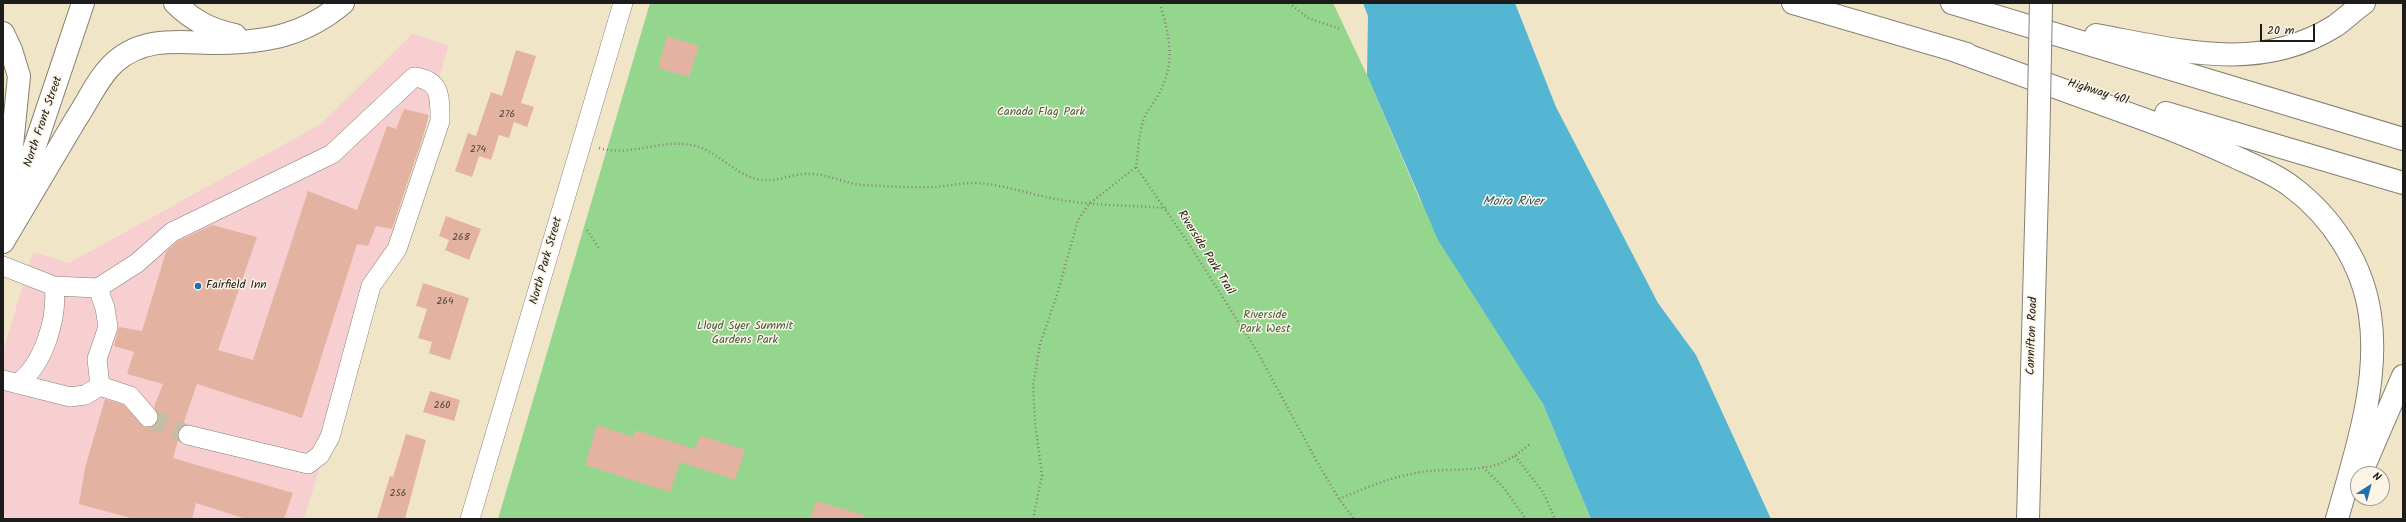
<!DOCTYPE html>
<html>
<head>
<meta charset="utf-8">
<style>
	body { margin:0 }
	#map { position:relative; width:2406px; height:522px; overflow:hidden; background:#f1e5c8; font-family:Kalam,sans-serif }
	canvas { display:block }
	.frame { position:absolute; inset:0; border:4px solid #1c1c1c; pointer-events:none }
	.north { position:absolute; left:2350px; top:466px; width:40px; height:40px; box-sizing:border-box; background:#fcf5e5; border:1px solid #a29e95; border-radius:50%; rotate:36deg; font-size:11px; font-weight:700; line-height:16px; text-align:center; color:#1c1c1c }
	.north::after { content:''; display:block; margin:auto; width:14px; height:18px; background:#1f6fb2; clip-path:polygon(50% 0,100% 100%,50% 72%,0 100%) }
	.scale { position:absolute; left:2260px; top:24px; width:55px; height:18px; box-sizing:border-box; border:2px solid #1c1c1c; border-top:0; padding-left:5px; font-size:12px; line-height:14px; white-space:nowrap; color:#1c1c1c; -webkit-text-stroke:3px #fcf5e5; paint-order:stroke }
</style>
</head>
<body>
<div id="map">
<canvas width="2406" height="522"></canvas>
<div class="frame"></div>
<div class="north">N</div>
<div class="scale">20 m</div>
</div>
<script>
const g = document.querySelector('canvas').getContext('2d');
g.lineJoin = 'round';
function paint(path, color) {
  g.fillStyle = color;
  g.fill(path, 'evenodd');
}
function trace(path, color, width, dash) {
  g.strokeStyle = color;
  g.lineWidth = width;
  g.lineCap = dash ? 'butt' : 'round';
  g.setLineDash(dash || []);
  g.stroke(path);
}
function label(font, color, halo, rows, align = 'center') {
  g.font = font + ' Kalam,sans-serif';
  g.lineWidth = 3;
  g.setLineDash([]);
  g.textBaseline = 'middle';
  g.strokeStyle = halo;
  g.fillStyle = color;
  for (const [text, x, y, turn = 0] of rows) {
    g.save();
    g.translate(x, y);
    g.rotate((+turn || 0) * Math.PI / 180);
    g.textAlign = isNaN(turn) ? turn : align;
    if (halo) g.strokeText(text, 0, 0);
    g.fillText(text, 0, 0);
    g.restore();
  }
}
paint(new Path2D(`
	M412,34L449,45L304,519H3V351L33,252L69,263L321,124Z`), '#f7cfd1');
paint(new Path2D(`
	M650,3H1333L1367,75L1419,198L1543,404L1591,519H498Z`), '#95d68e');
paint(new Path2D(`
	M1363,3H1515L1556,107L1658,303L1696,355L1771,519H1591L1543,404L1438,240L1367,75L1368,16Z`), '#54b6d3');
paint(new Path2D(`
	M667,36L699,46L689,77L658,68Z
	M516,50L536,56L521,103L534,107L527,127L514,122L509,138L499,135L491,160L479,156L472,177L455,171L468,133L476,136L491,92L502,96Z
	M404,109L429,115L423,137L392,229L376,226L368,246L357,244L302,418L197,384L183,425L177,432L178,440L173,458L293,493L284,519H246L196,503L192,519H134L79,504L85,468L105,399L124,405L144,427L155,426L158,420L159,415L154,407L163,384L127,374L134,352L114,346L119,327L142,331L166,252L178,241L212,225L257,237L218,350L253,360L308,191L357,210L387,126L396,129Z
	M446,216L481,229L469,260L445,250L449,240L439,236Z
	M423,283L469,298L450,360L429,353L432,342L418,338L427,309L416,306Z
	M430,391L460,400L454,421L423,412Z
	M597,425L633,437L635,430L695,449L700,435L745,450L735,480L680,462L670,492L585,465Z
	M406,434L426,440L405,519H377L390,476L393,477Z
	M816,501L865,515L864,519H810Z`), '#e4b2a1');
trace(new Path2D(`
	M148,417L188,435`), '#c6bda6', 19, [19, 10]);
const minor = new Path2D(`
	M3,266L54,286L98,288L137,263L172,232L332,154L414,77C441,80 440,97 440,121L397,249L371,286L330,437L320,455L308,464L188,435
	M98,288L105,308L108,327L97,359L100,386
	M3,380L70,397L85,395L100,386L130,396L148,417
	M17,384C44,365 58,317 54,286
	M470,519L623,3`);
const major = new Path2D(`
	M10,220L83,3
	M2028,519L2038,153`);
const highway = new Path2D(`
	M175,3C192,20 210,30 235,35
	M1793,3L1967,54
	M1952,3L2403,139
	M3,33L11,50L19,76L3,235
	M2096,35C2179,50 2258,74 2335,26C2345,19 2354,10 2364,3
	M1953,50C2018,73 2082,97 2146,120C2179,132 2212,146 2244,161C2260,168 2278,176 2292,187C2332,217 2363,264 2370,315C2380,383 2355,454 2337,519
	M2166,113L2403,183
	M3,242C27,201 52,160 76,119C88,101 99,76 115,62C145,35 183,43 219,43C268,42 305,35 343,3
	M2362,471L2403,376`);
trace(minor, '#868072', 20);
trace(major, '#868072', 24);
trace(highway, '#868072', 24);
trace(new Path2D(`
	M1160,3C1169,36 1176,60 1160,92C1155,102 1146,111 1143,121C1139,136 1138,152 1136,167L1189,244L1258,353L1315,458L1339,499L1354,519
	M1289,3L1308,18L1340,29
	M599,148C629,157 661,139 692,145C718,150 736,177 762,180C779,182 793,173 809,174C828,174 844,183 862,185C887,186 911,188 935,187C948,186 961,183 974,183C1003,184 1024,193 1051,198C1089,206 1128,205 1166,208
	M587,230L600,250
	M1515,456L1543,492L1555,519
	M1483,467L1504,488L1526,519
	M1339,499C1362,489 1386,479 1411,474C1439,467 1473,473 1499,464C1511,459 1520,452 1530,444
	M1033,519L1042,475L1035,423L1033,386L1040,344L1057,295L1078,220L1089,204L1136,167`), '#868072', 2.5, [1, 3]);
trace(minor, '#fff', 19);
trace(major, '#fff', 22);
trace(highway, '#fff', 22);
const majorBridge = new Path2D(`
	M2038,153L2041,3`);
trace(majorBridge, '#868072', 24, []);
trace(majorBridge, '#fff', 22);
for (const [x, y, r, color] of [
	[198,286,4,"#1f6fb2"]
]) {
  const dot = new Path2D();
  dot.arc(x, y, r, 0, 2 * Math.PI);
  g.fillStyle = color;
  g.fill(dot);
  trace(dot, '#fcf5e5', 1.5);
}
label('10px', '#4e423d', null, [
	["276",507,115],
	["274",478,150],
	["268",461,238],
	["264",445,302],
	["260",442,406],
	["256",398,494]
]);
label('12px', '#1c1c1c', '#fcf5e5', [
	["Highway 401",2098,93,17],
	["North Front Street",44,122,-71],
	["Riverside Park Trail",1205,253,58],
	["North Park Street",547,261,-74],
	["Cannifton Road",2033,336,-88]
]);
label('12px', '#465d44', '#fcf5e5', [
	["Canada Flag Park",1041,113],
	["Riverside",1265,316],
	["Park West",1265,330],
	["Lloyd Syer Summit",745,327],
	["Gardens Park",745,341]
]);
label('12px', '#1c1c1c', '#fcf5e5', [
	["Fairfield Inn",206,286]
], 'left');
label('italic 13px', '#325a65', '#fcf5e5', [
	["Moira River",1513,203]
]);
</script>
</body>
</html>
